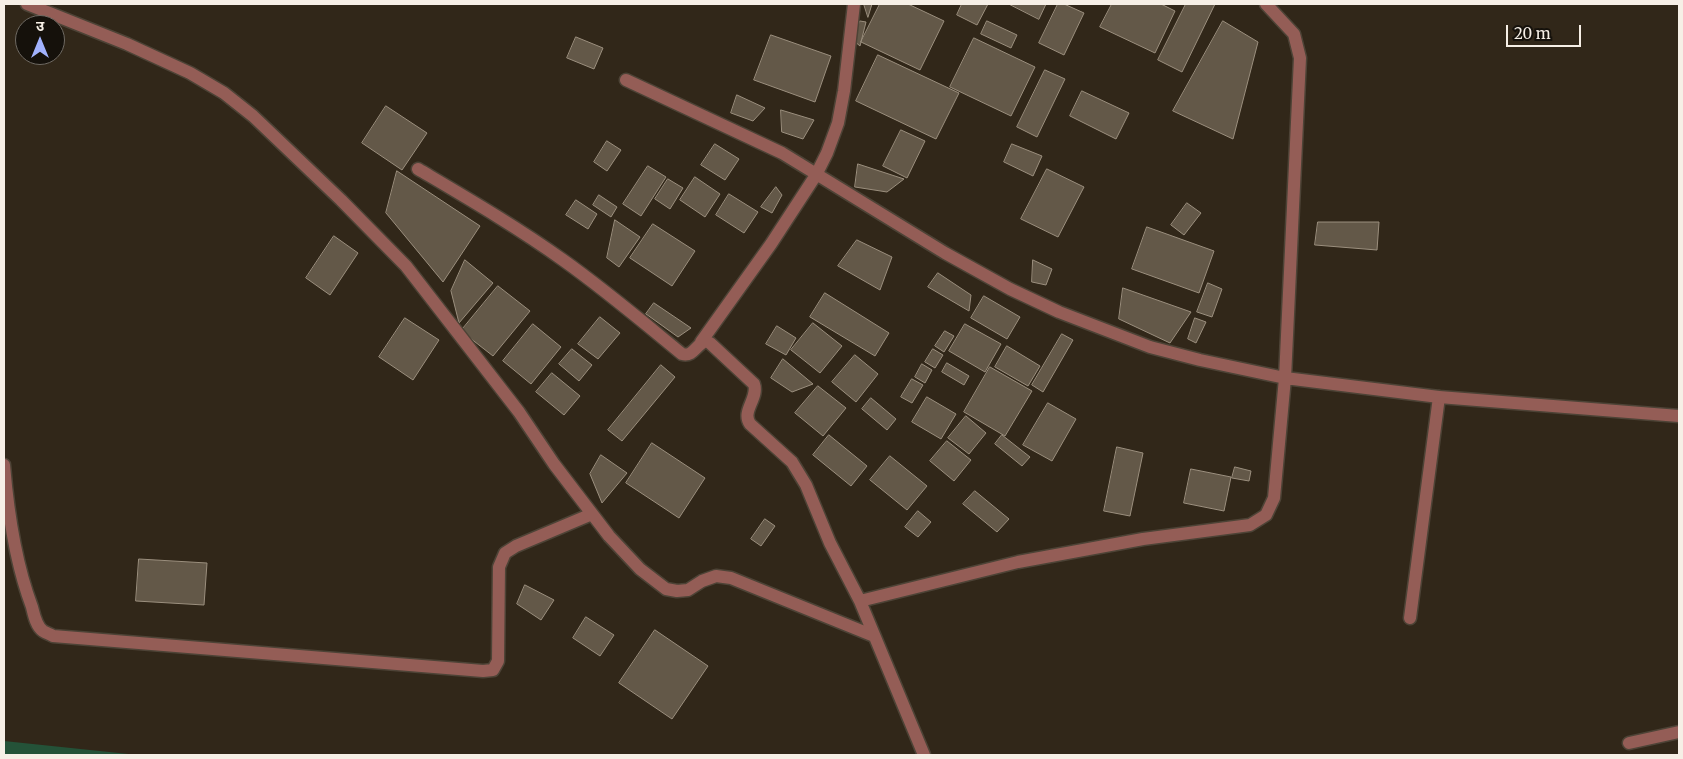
<!DOCTYPE html>
<html>
<head>
<meta charset="utf-8">
<style>
	body { margin:0 }
	#map { position:relative; width:1683px; height:759px; overflow:hidden; background:#312719; font-family:Merriweather,"Noto Sans Devanagari",serif }
	canvas { display:block }
	.frame { position:absolute; inset:0; border:5px solid #f6efe6; pointer-events:none }
	.north { position:absolute; left:15px; top:15px; width:50px; height:50px; box-sizing:border-box; background:#15110b; border:1px solid #6f6a63; border-radius:50%; rotate:0deg; font-size:14px; font-weight:700; line-height:20px; text-align:center; color:#f6efe6 }
	.north::after { content:''; display:block; margin:auto; width:18px; height:22px; background:#a1b2fd; clip-path:polygon(50% 0,100% 100%,50% 72%,0 100%) }
	.scale { position:absolute; left:1506px; top:25px; width:75px; height:22px; box-sizing:border-box; border:2px solid #f6efe6; border-top:0; padding-left:6px; font-size:15px; line-height:18px; white-space:nowrap; color:#f6efe6; -webkit-text-stroke:4px #15110b; paint-order:stroke }
</style>
</head>
<body>
<div id="map">
<canvas width="1683" height="759"></canvas>
<div class="frame"></div>
<div class="north">उ</div>
<div class="scale">20 m</div>
</div>
<script>
const g = document.querySelector('canvas').getContext('2d');
g.lineJoin = 'round';
function paint(path, color) {
  g.fillStyle = color;
  g.fill(path, 'evenodd');
}
function trace(path, color, width, dash) {
  g.strokeStyle = color;
  g.lineWidth = width;
  g.lineCap = dash ? 'butt' : 'round';
  g.setLineDash(dash || []);
  g.stroke(path);
}
paint(new Path2D(`
	M4,741L138,755H4Z`), '#245238');
const building = new Path2D(`
	M864,4H872L868,17Z
	M880,4H908L944,21L920,70L861,42Z
	M962,4H988L977,25L957,15Z
	M1009,4H1046L1039,19Z
	M1058,4H1064L1084,13L1064,55L1039,43Z
	M1112,4H1161L1175,11L1155,53L1100,27Z
	M1186,4H1215L1182,72L1158,60Z
	M860,21L866,22L860,46L854,41Z
	M987,21L1017,35L1011,48L981,34Z
	M1223,21L1258,42L1233,139L1173,111Z
	M771,35L831,56L815,102L754,80Z
	M576,37L603,48L594,69L567,58Z
	M974,38L1035,67L1011,116L950,87Z
	M878,55L959,93L936,139L856,101Z
	M1045,70L1065,79L1037,137L1017,127Z
	M1082,91L1129,113L1116,139L1070,116Z
	M737,95L765,108L753,121L731,113Z
	M386,106L427,133L402,170L362,143Z
	M781,110L814,120L803,139L782,132Z
	M901,130L925,141L907,178L883,166Z
	M607,141L621,150L607,171L594,162Z
	M715,144L739,159L725,180L701,165Z
	M1012,144L1042,156L1033,176L1004,162Z
	M858,164L904,179L887,192L855,187Z
	M648,166L666,177L641,216L623,204Z
	M1047,169L1084,187L1058,237L1021,219Z
	M397,171L480,226L443,282L386,213Z
	M695,177L720,194L705,217L680,200Z
	M668,179L683,188L670,209L655,199Z
	M776,187L782,195L772,213L761,207Z
	M729,194L758,212L744,233L716,215Z
	M599,195L617,207L611,217L593,205Z
	M576,200L597,214L588,229L566,215Z
	M1187,203L1201,213L1184,235L1171,225Z
	M615,220L640,237L619,267L607,258Z
	M1318,222H1379L1377,250L1315,245Z
	M653,224L695,251L672,286L630,258Z
	M1147,227L1214,251L1199,293L1132,269Z
	M334,236L358,253L330,295L306,278Z
	M857,240L892,257L880,290L838,266Z
	M465,260L493,283L459,323L451,291Z
	M1033,260L1052,269L1046,285L1032,282Z
	M938,273L971,295L969,311L928,287Z
	M1208,283L1222,289L1212,317L1197,312Z
	M498,286L530,311L493,356L461,331Z
	M1123,288L1191,312L1170,343L1119,319Z
	M825,293L889,333L875,356L810,317Z
	M984,296L1020,317L1007,339L971,318Z
	M654,303L691,328L678,337L646,314Z
	M600,317L620,333L598,359L578,344Z
	M405,318L439,340L413,380L379,357Z
	M1195,318L1206,322L1196,343L1188,339Z
	M813,323L842,346L820,373L791,350Z
	M533,324L561,347L531,384L503,361Z
	M965,324L1001,344L985,372L949,351Z
	M777,326L796,338L786,355L766,344Z
	M945,331L954,336L944,352L935,346Z
	M1062,334L1073,340L1043,392L1032,385Z
	M1007,346L1040,366L1028,386L995,367Z
	M572,349L592,365L579,381L559,364Z
	M933,349L943,355L935,368L925,362Z
	M855,355L878,374L856,402L832,382Z
	M783,359L813,384L792,392L771,378Z
	M947,363L969,376L964,385L942,372Z
	M922,364L932,370L925,383L915,377Z
	M661,365L675,377L622,441L608,430Z
	M990,367L1032,391L1005,436L964,412Z
	M552,373L580,396L564,415L536,392Z
	M912,379L923,385L912,403L901,397Z
	M818,386L846,408L823,436L795,413Z
	M927,397L956,414L941,439L912,422Z
	M871,398L896,419L887,430L862,409Z
	M1048,403L1076,419L1052,461L1023,445Z
	M966,416L986,433L969,454L948,438Z
	M829,435L867,466L851,486L813,455Z
	M1002,435L1030,457L1022,466L995,444Z
	M947,441L971,460L954,481L930,461Z
	M652,443L705,478L679,518L626,483Z
	M1117,447L1143,453L1130,516L1104,511Z
	M601,455L627,473L602,503L590,474Z
	M890,456L927,486L907,510L870,480Z
	M1235,467L1251,471L1249,481L1232,478Z
	M1191,469L1231,477L1224,511L1184,503Z
	M975,491L1009,519L997,532L963,504Z
	M918,511L931,522L918,537L905,527Z
	M765,519L775,526L761,546L751,539Z
	M139,559L207,563L204,605L136,601Z
	M525,585L554,600L541,620L517,604Z
	M586,617L614,635L600,656L573,638Z
	M655,630L708,666L672,719L619,683Z`);
paint(building, '#635848');
trace(building, '#9b8f7e', 1);
const lane = new Path2D(`
	M1410,618L1439,397
	M1629,743L1679,732`);
const street = new Path2D(`
	M27,4L127,44L190,73L224,93L253,116L341,200L406,266L519,412L554,464L609,536L640,569L666,589L677,591L688,590L702,581L716,576L731,578L874,636
	M626,80L782,153L945,253L1010,289L1059,312L1150,347L1200,360L1285,378L1439,397L1679,416
	M418,169C467,198 517,227 563,260C604,289 643,322 682,354C694,357 696,344 706,341L710,343L754,384C759,398 741,411 750,424L792,462L806,485L830,543L860,601L924,755
	M701,342L771,244L816,175L827,153L838,123L844,91L854,4
	M4,465C8,513 15,562 32,607C34,615 36,626 43,631C46,633 50,634 53,636L483,671L493,670L498,661L499,567L505,553L516,546L592,514
	M860,601L1018,562L1143,539L1250,525L1266,515L1274,498L1285,378L1300,58L1294,34L1266,4`);
trace(lane, '#4d4336', 15);
trace(street, '#4d4336', 15);
trace(lane, '#945d56', 12);
trace(street, '#945d56', 12);
</script>
</body>
</html>
